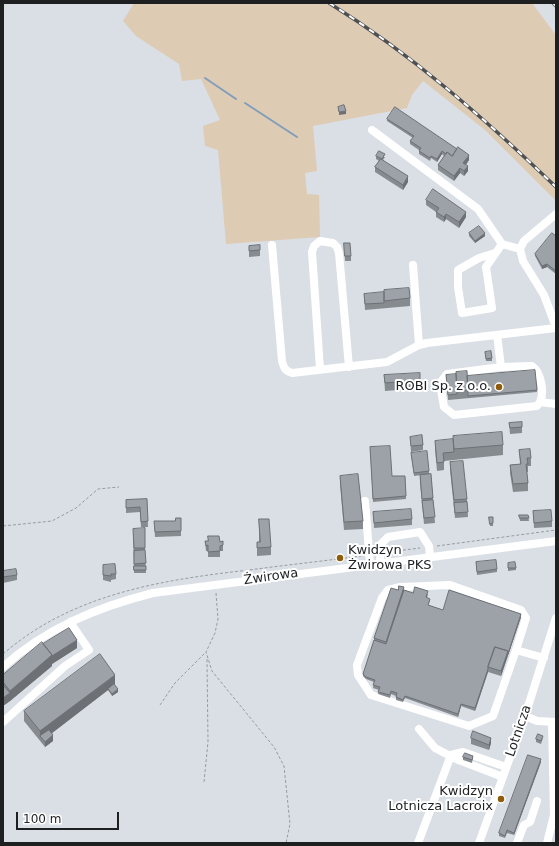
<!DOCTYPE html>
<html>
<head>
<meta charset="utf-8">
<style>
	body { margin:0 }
	#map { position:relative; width:559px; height:846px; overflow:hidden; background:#d9dfe5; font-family:"DejaVu Sans",sans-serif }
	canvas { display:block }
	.frame { position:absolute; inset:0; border:4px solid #1d1f21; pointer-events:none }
	.scale { position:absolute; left:16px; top:812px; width:103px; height:18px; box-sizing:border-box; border:2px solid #1d1f21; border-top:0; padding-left:5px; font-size:12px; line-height:14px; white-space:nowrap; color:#1d1f21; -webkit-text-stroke:3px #fff; paint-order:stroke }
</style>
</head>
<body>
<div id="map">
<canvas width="559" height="846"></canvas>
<div class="frame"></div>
<div class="scale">100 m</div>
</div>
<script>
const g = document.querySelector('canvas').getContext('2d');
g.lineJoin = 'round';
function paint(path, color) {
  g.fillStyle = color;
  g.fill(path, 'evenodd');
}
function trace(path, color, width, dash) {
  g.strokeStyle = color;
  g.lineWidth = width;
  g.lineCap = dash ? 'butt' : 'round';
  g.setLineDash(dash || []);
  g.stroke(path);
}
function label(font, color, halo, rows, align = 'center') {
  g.font = font + ' "DejaVu Sans",sans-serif';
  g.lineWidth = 4;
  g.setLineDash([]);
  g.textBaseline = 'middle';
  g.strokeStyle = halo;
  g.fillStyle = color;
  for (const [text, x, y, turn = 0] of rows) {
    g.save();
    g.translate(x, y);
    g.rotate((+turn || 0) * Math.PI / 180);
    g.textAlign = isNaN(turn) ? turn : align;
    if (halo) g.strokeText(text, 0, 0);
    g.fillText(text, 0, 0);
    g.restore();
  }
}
paint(new Path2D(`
	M134,3H532L556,35V199L555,200L485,130L423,81L412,95L407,108L313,126L317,171L305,173L307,194L319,195L320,237L226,244L218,150L205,146L203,126L220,120L201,79L182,81L179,64L136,36L123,21Z`), '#decbb4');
trace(new Path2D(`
	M205,78L236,99
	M245,103L297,137`), '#819eba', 2);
trace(new Path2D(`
	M3,526L52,521L76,508L98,489L119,487
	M437,546L556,530
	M388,552L420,548
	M216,593L218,619L215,633L206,652L212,671L274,747L284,766L290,824L286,843
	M3,654C72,594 161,580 249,570C286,565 324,561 361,556
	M160,705L175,683L205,653
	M204,782L208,742L207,659`), '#969ba0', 1, [3, 2]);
trace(new Path2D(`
	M372,130L478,209L502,244L520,249
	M556,214L524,241L520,249L523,261L544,295L556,327
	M272,245L282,361C284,368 285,371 292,373L387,362L419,345L427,343L556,328
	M495,253L479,258L458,270V287L462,313L492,308L486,267L502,244
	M413,265L419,345
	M497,335L501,367L532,366C542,373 546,397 537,406L454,415L444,407L440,383L447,374L501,367
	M320,369L312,252L314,246L320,241L333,243L337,247L339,253L349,367
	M540,402L556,404
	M365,501L370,564
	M380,562L381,544L388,537L420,532L429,546L430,556
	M516,650L526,618L521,610L450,585L400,587L388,590L382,598L357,665L358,675L371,695L469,726L493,716L516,650L544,658
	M3,667C46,628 98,607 153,593L556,541
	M525,716L537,721L556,722
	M3,722L65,666L89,650L70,622
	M419,729L435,748L456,759L503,777
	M418,843L451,755L463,752L506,767
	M479,843L525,716L556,618
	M517,843L524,825L530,822L537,801
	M547,843L554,815L552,722`), '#fff', 8);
const rail = new Path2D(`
	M329,3C413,55 485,119 556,187
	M553,3L556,6`);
trace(rail, '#4e5154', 3.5);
trace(rail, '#fff', 2, [6]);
paint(new Path2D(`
	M387,119L469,160L466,165L468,171L464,176L460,173L454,181L438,170V165L444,156L442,154L437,162L431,158L430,161L419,154V150L410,144V141L413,138L387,121Z
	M376,156L385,157L383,160L408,182L403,190L375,172V167L379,161L376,159Z
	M426,200L466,217L459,228L446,219L444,222L436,217V212L426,205Z
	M469,233L485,236L475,243L469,236Z
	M556,236V274L547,267L542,269L535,256V254Z
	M344,243L351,256V261H345Z
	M260,245V256L249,257V246Z
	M364,294L410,298V306L365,310Z
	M485,352L492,358V361H486Z
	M384,375L420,380V388L385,391Z
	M446,375L467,376L537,390V392L448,400Z
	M522,422V433L510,434L509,423Z
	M410,437L423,445V450L411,452Z
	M435,441L503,445V455L444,461V470L437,471L435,449Z
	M370,447L392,476H405L406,499L373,502Z
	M519,450L531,458V466H528V472H527L528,483V491L513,492L510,473V465L520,464Z
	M411,455L429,471V474L414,476Z
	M450,462L467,499L468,517L455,518L450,470Z
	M431,474L435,523L424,524L420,483V475Z
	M340,476L363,521V529L344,530L340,484Z
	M147,499L148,527H141L140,512L126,513V500Z
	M533,511L552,521V527L534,528Z
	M373,512L412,519V525L374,528Z
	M519,515H528L529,521H520Z
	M489,517H493V526H490Z
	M181,518V536L155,537L154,521H175Z
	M259,519L271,547V555L257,556V542H259Z
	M133,533L145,548L146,573H134Z
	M205,541L220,542L223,545V551H220V557H208V551H206Z
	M476,562L497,569V572L477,575Z
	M508,563L516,568V570L508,571Z
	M103,565L116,574V579L111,580V582L103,580Z
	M3,571L17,575V580L3,583Z
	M398,590H404L413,593L428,594L427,598L430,601L428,605L443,610L521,617L501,676L488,672L475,711L461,706L458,717L405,698L403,702L396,700V696L391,694L390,698L378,694L379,690L373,688L374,682L366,679L363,676V674L374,640V638Z
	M43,644L77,648L52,664V666L10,701L3,706V675Z
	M115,685L118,692L112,696L108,690L52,733L53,741L45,747L24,721V711Z
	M471,738L491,743L489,750L471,744Z
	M543,738L541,744L536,742V739Z
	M463,757L473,758L472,763L463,760Z
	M541,762L514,835L507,833L505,838L499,836V833Z`), '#868b90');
paint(new Path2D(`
	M346,111V114L339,115V112Z
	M442,151V154L437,162V159Z
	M469,155V160L463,168V163Z
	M468,166V171L464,176V171Z
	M460,168V173L454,181V176Z
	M408,176V182L403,190V185Z
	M466,212V217L459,228V222Z
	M446,214V219L444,222V217Z
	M485,233V236L475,243V241Z
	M547,264V267L542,269V266Z
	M404,587V593L386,647V642Z
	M521,614V617L501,676V671Z
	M77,640V648L52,664V666L10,701L3,706V698L10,693V691L52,655Z
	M488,669V672L475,711V708Z
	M115,675V685L109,690L108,689V690L43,740L40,736V731Z
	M118,689V692L112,696V694Z
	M461,704V706L458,717V714Z
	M53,735V741L45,747V742Z
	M491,738V743L489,750V745Z
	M541,759V762L514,835V833Z`), '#6d7176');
const building = new Path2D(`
	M344,105L346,111L339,112L338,107Z
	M395,107L457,149L452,156L447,152L446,154L442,151L437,159L431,156L430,158L419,151L421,148L410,141L414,136L387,119Z
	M458,147L469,155L463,163L468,166L464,171L460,168L454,176L438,165L447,152L452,156Z
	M379,151L385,154L382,159L376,156Z
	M381,159L408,176L403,185L375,167Z
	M433,189L466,212L459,222L446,214L444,217L436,212L439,208L426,200Z
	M479,226L485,233L475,241L469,233Z
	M552,233L556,236V271L547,264L542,266L535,254Z
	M344,243H350L351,256H345Z
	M260,245V250L249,251V246Z
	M409,288L410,298L384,301V290Z
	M384,292V303L365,304L364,294Z
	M491,351L492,358L486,359L485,352Z
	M535,370L537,390L468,396L467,376Z
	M467,371L468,390L457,391L456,372Z
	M420,373V380L385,383L384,375Z
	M456,374L457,394L448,395L446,375Z
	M522,422V427L510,428L509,423Z
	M502,432L503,445L454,449L453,436Z
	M422,435L423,445L411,446L410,437Z
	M453,439L454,452L443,453L444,462L437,463L435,441Z
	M390,446L392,476H405L406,496L373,499L370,447Z
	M530,449L531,458H527L528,464H526L528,483L513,484L510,465L521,464L519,450Z
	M427,451L429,471L414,473L411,453Z
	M463,461L467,499L454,500L450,462Z
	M358,474L363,521L344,522L340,476Z
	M431,474L433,498L422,499L420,475Z
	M147,499L148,521L141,522L140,507L126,508V500Z
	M433,500L435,517L424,518L422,501Z
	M467,502L468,512L455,513L454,503Z
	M411,509L412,519L374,523L373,512Z
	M551,510L552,521L534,523L533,511Z
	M519,515H528L529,518H520Z
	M489,517H493V523L490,524Z
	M176,518H181V531L155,532L154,521H175Z
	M259,519H269L271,547L257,548V542H260Z
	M145,528V548H134L133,529Z
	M208,536H219L220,542L223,541V545L220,546V551L208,552V545L206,546L205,541H208Z
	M145,550L146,563L134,564V551Z
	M496,560L497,569L477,572L476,562Z
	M515,562L516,568H508V563Z
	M115,564L116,574H111V576L103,575V565Z
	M134,566H146V570H134Z
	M16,569L17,575L3,577V571Z
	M399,586L404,587L386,642L374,638L391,588L398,590Z
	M415,587L428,591L426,597L430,599L428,605L443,610L449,590L521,614L508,654V651L495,647L488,667V669L475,708L461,704L458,714L405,696L403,700L396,697L397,693L391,691L390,695L378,692L380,687L373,685L375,680L366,677L363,674L374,640L386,644L404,590L413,593Z
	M69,628L77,640L52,656V655L43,644Z
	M42,642L52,655L10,691L3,682V675Z
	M495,647L508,651L501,671L488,667Z
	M100,654L115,675L40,731L24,711Z
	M114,684L118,689L112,694L108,689Z
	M3,685L10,693L3,698Z
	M49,730L53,735L45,742L40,736Z
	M473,731L491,738L489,745L471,738Z
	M538,734L543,736L541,741L536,739Z
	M465,753L473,756L472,760L463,757Z
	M528,755L541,759L514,833L507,830L505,836L499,833Z`);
paint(building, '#9ca2a8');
trace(building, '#6d7176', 1);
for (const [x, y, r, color] of [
	[499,387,4,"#8f5d0a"],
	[340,558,4,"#8f5d0a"],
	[501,799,4,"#8f5d0a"]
]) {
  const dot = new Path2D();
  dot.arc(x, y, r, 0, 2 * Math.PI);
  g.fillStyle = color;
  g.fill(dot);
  trace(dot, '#fff', 1.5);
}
label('13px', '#1d1f21', '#fff', [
	["ROBI Sp. z o.o.",491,387],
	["Kwidzyn",348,551,"left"],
	["Żwirowa PKS",348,566,"left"],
	["Kwidzyn",493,792],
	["Lotnicza Lacroix",493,807]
], 'right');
label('13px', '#1d1f21', '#fff', [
	["Żwirowa",271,577,-8],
	["Lotnicza",519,731,-71]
]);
</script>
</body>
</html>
